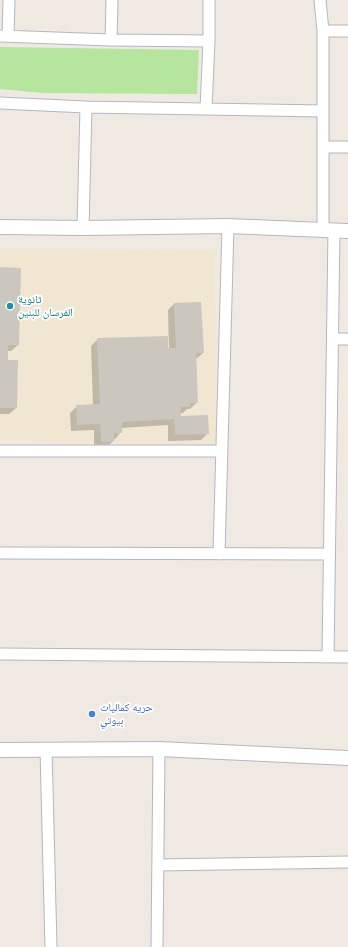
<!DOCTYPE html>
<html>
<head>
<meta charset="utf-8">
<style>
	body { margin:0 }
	canvas { display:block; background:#efe9e1 }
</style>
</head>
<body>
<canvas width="348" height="947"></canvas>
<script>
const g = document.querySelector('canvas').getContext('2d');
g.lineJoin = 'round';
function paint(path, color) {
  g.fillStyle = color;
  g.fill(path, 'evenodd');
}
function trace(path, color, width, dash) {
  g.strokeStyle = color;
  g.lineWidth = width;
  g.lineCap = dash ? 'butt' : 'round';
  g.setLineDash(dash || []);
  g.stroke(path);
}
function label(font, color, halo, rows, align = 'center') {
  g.font = font + ' Quicksand,"Noto Naskh Arabic",sans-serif';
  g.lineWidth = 3.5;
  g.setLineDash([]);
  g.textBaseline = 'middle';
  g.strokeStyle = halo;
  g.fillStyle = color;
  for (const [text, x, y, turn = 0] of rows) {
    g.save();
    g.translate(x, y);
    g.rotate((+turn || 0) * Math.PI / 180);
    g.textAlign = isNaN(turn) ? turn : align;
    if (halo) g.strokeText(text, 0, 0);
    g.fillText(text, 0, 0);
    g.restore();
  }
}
paint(new Path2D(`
	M0,249L215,250L216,443H71L0,440Z`), '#f0e6d1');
paint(new Path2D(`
	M0,47L199,50L197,94L43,93L0,89Z`), '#b6e59e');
paint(new Path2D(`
	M0,268L18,345L11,351H7V361L16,408L9,414H0Z
	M174,304L203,353L196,359L197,402L190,409H187L183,413H180V417L208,433L201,440L168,441V425L121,428V432L115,439H113V441L106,448H94V430L71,431L70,413L77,406L93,405L91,346L98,339L169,349L168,310Z`), '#0003');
paint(new Path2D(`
	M0,267L21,268L19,345H8V360H18L17,408H0Z
	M201,302L204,353H196L198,403H190V407H180L181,416L208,415L209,434L175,435L174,419L122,422V433H114V441L101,442L100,424L77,425L76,405L100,404L97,338L168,336V348H176L174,303Z`), '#cbc7bf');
const minor = new Path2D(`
	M320,0L323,31V229
	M323,31H348
	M0,36L111,40L209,41
	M8,36L9,0
	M111,40L112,0
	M0,103L86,107L323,111
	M206,109L209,41V0
	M323,147H348
	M83,228L86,107
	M333,339H348
	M0,451H222
	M0,553L329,554
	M219,554L228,226
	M0,654L348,657
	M328,657L334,230
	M46,749L51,947
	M159,865L348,862
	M157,947L159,749`);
const tertiary = new Path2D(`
	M0,227L83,228L228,226L348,231
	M0,750L159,749L348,758`);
trace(minor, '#b4b7c1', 13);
trace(tertiary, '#b4b7c1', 16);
trace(minor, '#fff', 11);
trace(tertiary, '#fff', 14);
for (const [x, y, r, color] of [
	[10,306,4,"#0f9aa8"],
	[92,714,4,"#3f7fe0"]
]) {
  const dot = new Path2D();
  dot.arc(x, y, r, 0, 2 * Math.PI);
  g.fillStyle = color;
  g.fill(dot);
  trace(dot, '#fff', 1.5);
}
label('11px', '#0d838f', '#fff', [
	["ثانوية",18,300],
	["الفرسان للبنين",18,313]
], 'left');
label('11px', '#366cbe', '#fff', [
	["حريه كماليات",100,708],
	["بيوتي",100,721]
], 'left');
</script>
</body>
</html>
